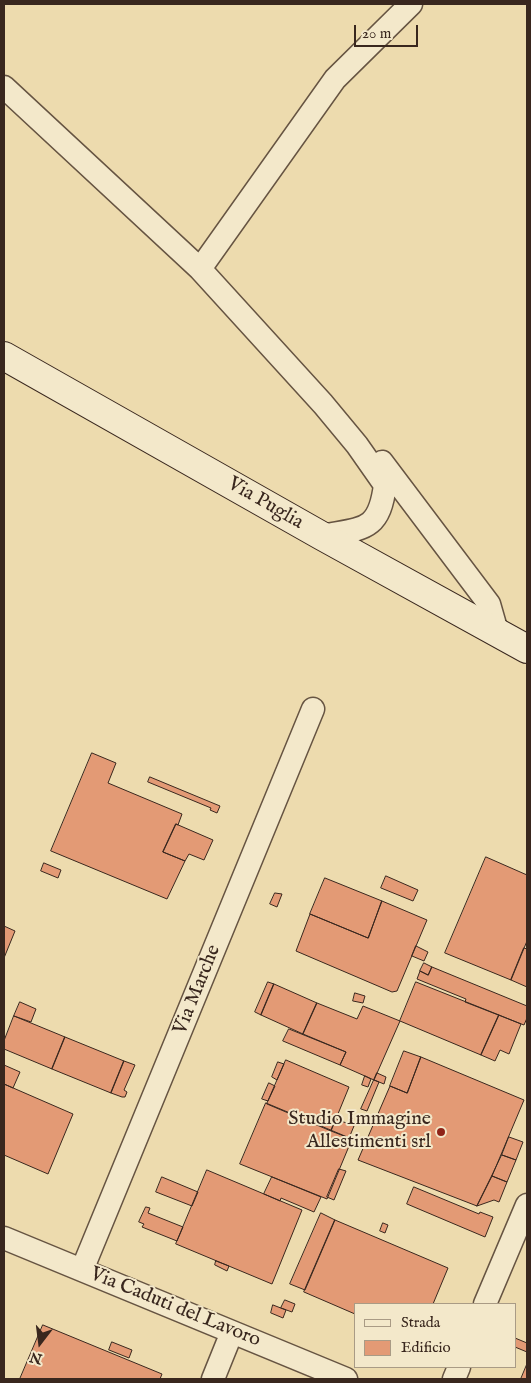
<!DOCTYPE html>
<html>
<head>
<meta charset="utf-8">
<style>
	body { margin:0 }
	#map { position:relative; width:531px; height:1383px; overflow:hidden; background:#eddbae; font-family:"IM FELL English",serif }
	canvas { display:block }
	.frame { position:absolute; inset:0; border:5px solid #39271e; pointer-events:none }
	.legend { position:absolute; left:354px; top:1303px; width:162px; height:65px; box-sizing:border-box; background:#f3e8ca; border:1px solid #a99b85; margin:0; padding:6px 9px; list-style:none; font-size:15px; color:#39271e }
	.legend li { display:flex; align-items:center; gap:10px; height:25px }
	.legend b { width:25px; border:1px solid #a99b85 }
	.north { position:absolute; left:15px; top:1318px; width:50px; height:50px; -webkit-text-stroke:4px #f3e8ca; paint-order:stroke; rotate:195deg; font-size:14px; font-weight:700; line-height:20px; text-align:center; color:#39271e }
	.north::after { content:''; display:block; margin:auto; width:18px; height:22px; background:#39271e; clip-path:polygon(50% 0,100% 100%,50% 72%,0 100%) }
	.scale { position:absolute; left:354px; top:25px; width:64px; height:22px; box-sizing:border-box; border:2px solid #39271e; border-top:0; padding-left:6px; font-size:15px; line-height:18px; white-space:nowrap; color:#39271e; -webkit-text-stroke:4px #f3e8ca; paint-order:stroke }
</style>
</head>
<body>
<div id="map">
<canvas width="531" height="1383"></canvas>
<div class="frame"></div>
<ul class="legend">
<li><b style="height:6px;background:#f3e8ca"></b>Strada</li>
<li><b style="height:14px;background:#e39a75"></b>Edificio</li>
</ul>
<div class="north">N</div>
<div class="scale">20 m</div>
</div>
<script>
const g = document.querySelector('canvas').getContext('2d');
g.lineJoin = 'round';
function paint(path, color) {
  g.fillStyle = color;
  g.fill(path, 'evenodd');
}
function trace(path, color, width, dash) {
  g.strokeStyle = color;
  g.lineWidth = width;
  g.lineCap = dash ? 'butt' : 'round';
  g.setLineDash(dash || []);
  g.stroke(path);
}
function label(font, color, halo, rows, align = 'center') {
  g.font = font + ' "IM FELL English",serif';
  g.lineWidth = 4;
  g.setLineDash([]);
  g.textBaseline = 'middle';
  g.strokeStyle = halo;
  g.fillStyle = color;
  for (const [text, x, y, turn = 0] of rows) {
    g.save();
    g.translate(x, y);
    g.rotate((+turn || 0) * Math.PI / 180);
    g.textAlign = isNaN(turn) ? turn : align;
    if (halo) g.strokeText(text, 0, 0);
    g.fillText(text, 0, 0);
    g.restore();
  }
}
const building = new Path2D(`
	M92,753L116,763L108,783L182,814L178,825L176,824L163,852L185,861L167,899L51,851Z
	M150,777L220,806L217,813L210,810L211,808L148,782Z
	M176,824L213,840L204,860L189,854L185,861L163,852Z
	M486,857L527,875V941L511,980L445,953Z
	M44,863L61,870L58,878L41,871Z
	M386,876L418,890L413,901L381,888Z
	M325,878L382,901L368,938L310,914Z
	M275,893L282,894L277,907L270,904Z
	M382,901L427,920L397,991L392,992L296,951L310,914L368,938Z
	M4,926L15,931L4,958Z
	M416,946L428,952L424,961L412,956Z
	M524,948L527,949V987L511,980Z
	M424,963L432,967L428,975L420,971Z
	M432,967L527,1006V1018L524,1025L465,1002L466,999L417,979L420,971L428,975Z
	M268,982L274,984L261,1015L255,1012Z
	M416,982L499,1015L481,1055L400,1021Z
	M274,984L317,1003L303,1034L261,1015Z
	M355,993L365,996L363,1003L353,1001Z
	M20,1002L36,1009L31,1022L14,1016Z
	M317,1003L357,1019L363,1006L400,1021L374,1080L340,1065L346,1052L303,1034Z
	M499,1015L521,1024L509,1054L500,1050L495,1061L481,1055Z
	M14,1016L65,1037L52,1069L4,1049V1041Z
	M289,1029L346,1052L340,1065L283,1041Z
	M65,1037L124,1061L111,1093L52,1069Z
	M404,1051L421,1057L407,1093L390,1086Z
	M421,1057L524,1100L492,1176L477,1206L358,1160L390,1086L407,1093Z
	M286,1060L349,1087L331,1131L267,1104Z
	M124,1061L135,1065L124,1090L127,1092L125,1097H122L111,1093Z
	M278,1062L284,1064L277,1080L272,1077Z
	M4,1065L20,1072L13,1088L4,1084Z
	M377,1073L386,1077L384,1084L374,1080Z
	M365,1076L371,1079L368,1087L362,1085Z
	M374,1080L379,1082L367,1111L361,1109Z
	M269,1083L275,1086L268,1101L262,1099Z
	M4,1084L73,1114L48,1174L4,1155Z
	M266,1103L352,1139L327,1199L240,1164Z
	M336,1119L354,1126L349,1138L331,1131Z
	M509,1137L523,1142L516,1160L502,1155Z
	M502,1155L516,1160L507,1182L492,1176Z
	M339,1169L346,1171L334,1200L327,1197Z
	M207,1170L302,1210L272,1284L176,1244Z
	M492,1176L507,1182L499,1202L494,1200L477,1206Z
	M162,1177L198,1192L192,1206L156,1192Z
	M272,1177L321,1197L314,1212L281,1198L280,1201L264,1194Z
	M414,1187L479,1214L480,1212L493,1217L485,1237L407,1204Z
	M146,1207L150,1208L148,1213L183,1227L177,1241L142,1227L144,1224L139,1222Z
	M321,1213L335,1220L305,1290L290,1284Z
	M335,1220L448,1268L433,1304H355V1314L304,1292Z
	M383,1223L388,1225L385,1233L380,1231Z
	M216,1261L229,1266L227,1271L215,1265Z
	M285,1300L295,1304L292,1312L281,1308Z
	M273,1305L286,1310L283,1318L271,1313Z
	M43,1325L162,1374L160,1379H20Z
	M515,1338L527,1343V1352L515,1347Z
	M112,1342L132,1350L129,1358L109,1350Z
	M527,1364V1379H521Z`);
paint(building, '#e39a75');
trace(building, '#39271e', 1);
const minor = new Path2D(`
	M4,87L200,269L323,404L357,445L385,485C379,532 363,528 322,536
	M200,269L335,79L411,4
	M382,462L489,604L497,632
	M4,1238L346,1379
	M82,1270L313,709
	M485,1304L527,1205
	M213,1379L232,1332
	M454,1379L459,1367`);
const secondary = new Path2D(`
	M4,356L322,536L527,649`);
trace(minor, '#665442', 25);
trace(secondary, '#39271e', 30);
trace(minor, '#f3e8ca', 22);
trace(secondary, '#f3e8ca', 28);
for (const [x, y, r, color] of [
	[441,1132,5,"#8f2418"]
]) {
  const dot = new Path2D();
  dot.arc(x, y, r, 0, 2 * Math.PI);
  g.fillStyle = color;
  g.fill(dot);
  trace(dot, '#f3e8ca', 2);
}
label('20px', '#39271e', '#f3e8ca', [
	["Via Puglia",265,504,30],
	["Via Marche",198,990,-68],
	["Via Caduti del Lavoro",175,1308,22]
]);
label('20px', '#39271e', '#f3e8ca', [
	["Studio Immagine",431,1120],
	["Allestimenti srl",431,1143]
], 'right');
</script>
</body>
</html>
